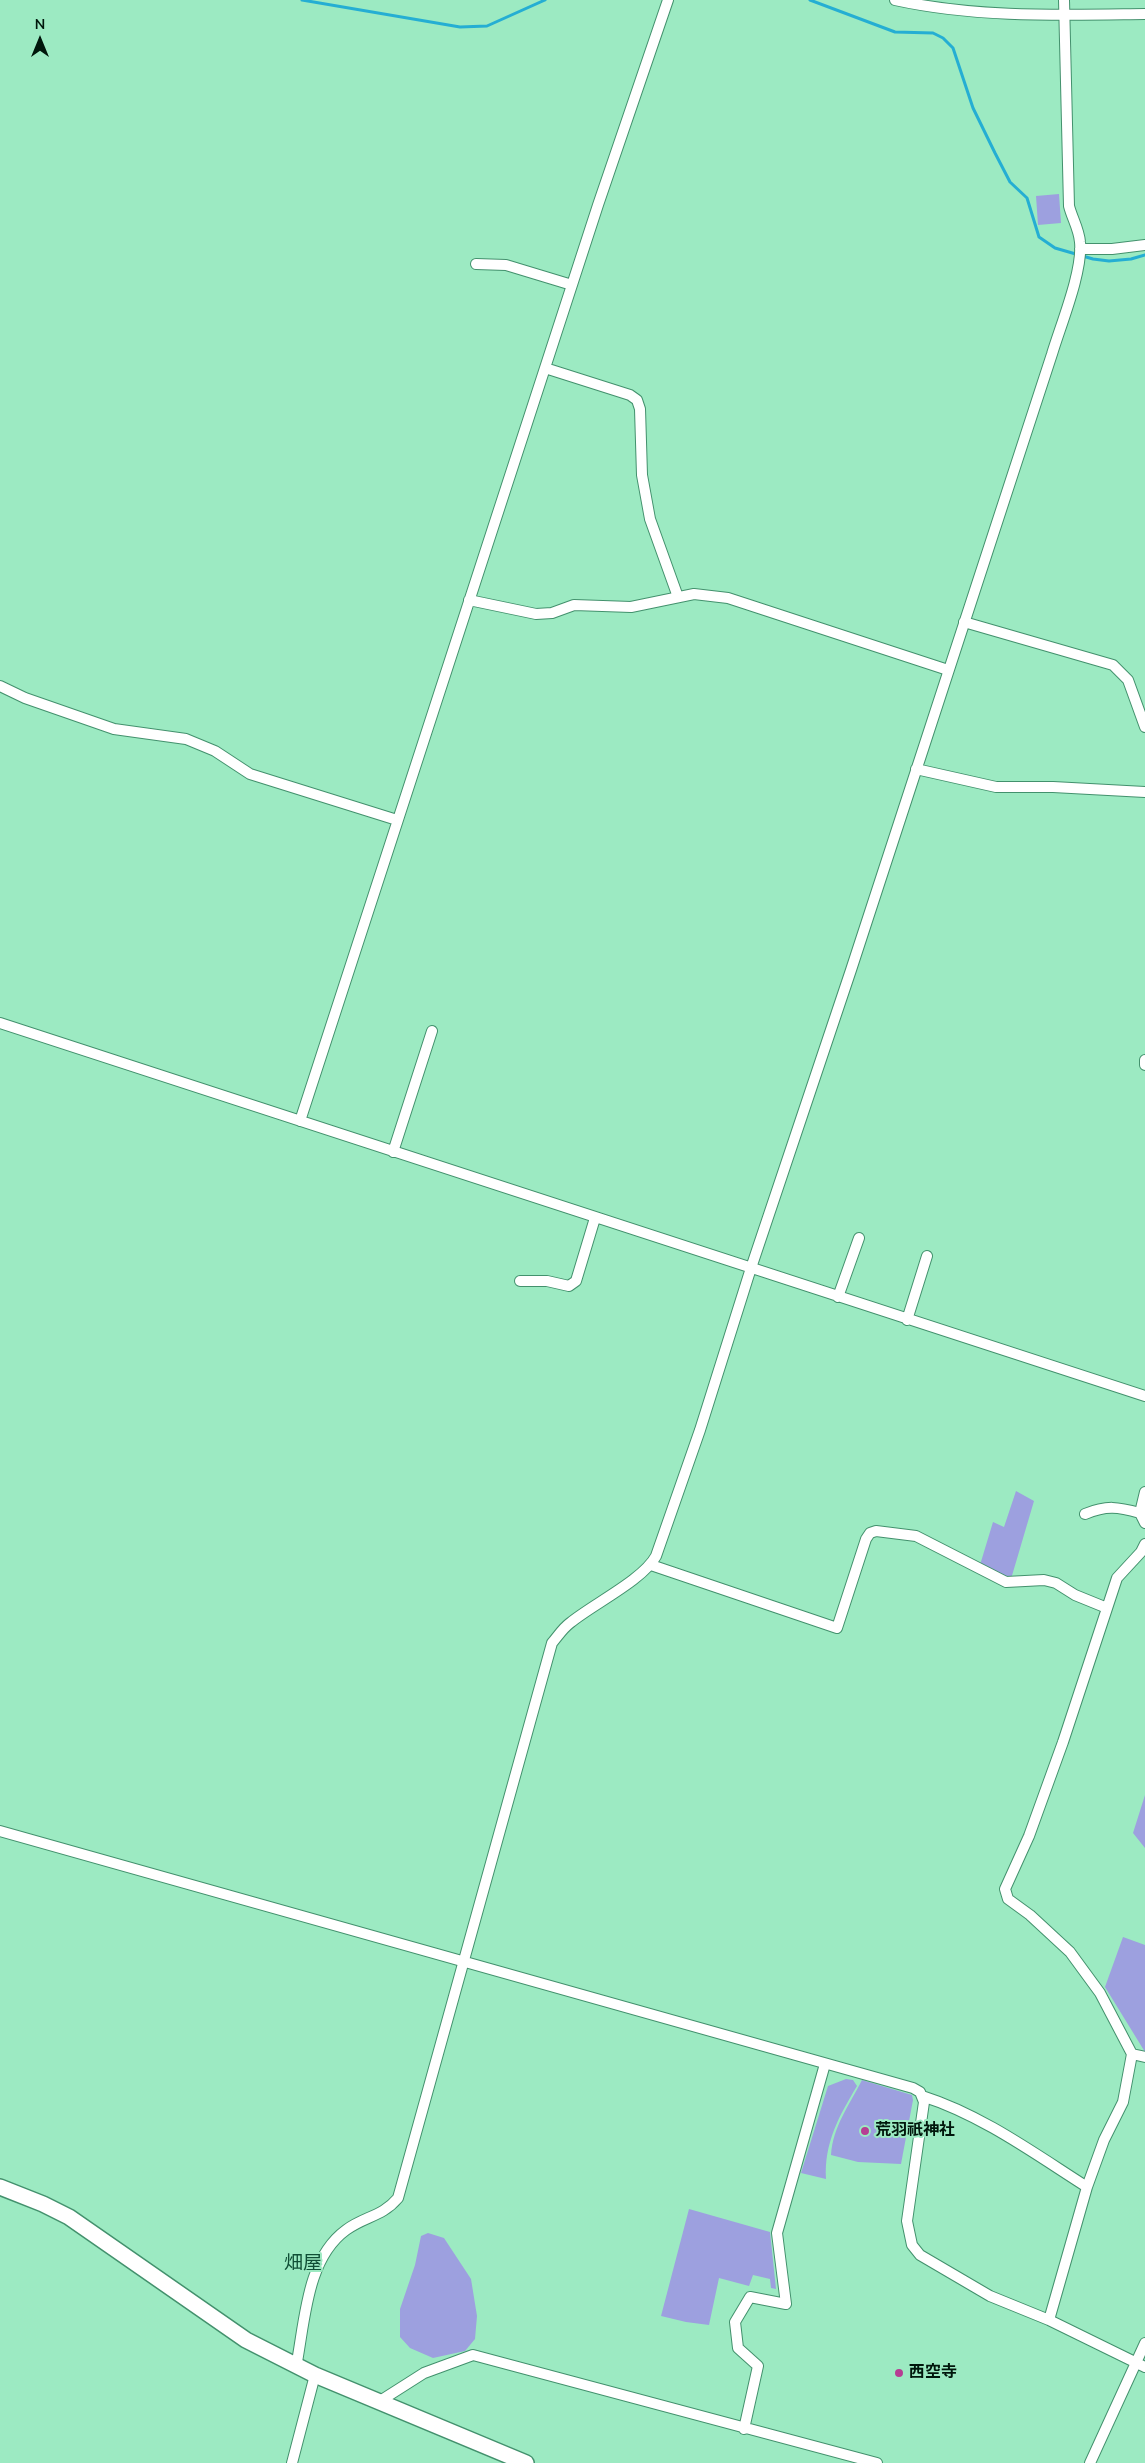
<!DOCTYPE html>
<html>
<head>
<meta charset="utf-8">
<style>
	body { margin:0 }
	#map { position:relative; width:1145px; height:2463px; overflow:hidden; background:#9ceac2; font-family:"Nunito Sans",sans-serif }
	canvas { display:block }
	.north { position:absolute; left:15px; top:15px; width:50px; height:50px; -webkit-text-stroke:4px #9ceac2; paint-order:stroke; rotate:0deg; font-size:14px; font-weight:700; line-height:20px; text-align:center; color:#01170c }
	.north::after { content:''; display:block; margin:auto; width:18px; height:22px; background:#01170c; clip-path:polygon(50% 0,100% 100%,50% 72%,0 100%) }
</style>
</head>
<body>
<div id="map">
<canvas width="1145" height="2463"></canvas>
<div class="north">N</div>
</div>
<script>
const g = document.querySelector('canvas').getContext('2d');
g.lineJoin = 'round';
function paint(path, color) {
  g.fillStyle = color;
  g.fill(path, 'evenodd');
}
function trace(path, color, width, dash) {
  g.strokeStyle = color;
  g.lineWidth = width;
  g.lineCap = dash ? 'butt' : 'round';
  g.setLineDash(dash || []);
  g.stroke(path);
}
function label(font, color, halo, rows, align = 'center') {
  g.font = font + ' "Nunito Sans","Noto Sans JP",sans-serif';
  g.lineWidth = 4;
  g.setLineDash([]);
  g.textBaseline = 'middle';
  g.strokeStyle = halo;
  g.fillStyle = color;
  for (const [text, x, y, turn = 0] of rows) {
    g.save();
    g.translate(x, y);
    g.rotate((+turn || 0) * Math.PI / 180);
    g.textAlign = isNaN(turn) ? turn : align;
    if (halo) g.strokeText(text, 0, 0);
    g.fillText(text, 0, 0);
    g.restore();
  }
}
paint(new Path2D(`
	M1059,194L1061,223L1038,225L1036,196Z
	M1016,1491L1034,1501L1011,1579L980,1565L993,1522L1004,1527Z
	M1145,1795V1848L1133,1833Z
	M1123,1937L1145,1945V2052L1105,1987Z
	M846,2079L853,2080L857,2086C839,2116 824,2143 826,2179L801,2173L828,2086Z
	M862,2080L912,2095L913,2100L901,2164L858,2162L831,2155C833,2126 849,2106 862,2080Z
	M689,2209L770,2232L776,2289L771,2288L770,2279L753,2275L749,2286L719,2278L709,2325L686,2322L661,2316Z
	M428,2233L444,2238L471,2279L477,2316L475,2339L465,2351L433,2358L410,2348L400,2337V2309L415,2265L421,2236Z`), '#9da0df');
trace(new Path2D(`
	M302,0L460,27L487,26L545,0
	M810,0L895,32L933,33L943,38L953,48L973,108L995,153L1010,182L1027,198L1039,237L1055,248L1093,259L1109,261L1131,259L1145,255`), '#25aed3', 3);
const street = new Path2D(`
	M895,0C977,18 1062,15 1145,14
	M1080,249H1112L1145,245
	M476,264L506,265L572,285
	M545,368L630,395L637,400L640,409L642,475L650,519L678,597
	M469,600L536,614L552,613L574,605L631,607L694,594L728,598L948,670
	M964,622L1113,665L1128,680L1145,727
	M0,686L25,698L114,729L186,739L215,751L250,774L397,820
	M916,769L996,787H1053L1145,792
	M0,1023L1145,1396
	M1145,1060V1065
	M300,1121L598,205L668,0
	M393,1152L432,1031
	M520,1281H547L569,1286L576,1281L595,1218
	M838,1297L859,1238
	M907,1320L927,1256
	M1145,1492L1140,1513L1145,1523
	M1085,1514C1107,1505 1118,1507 1140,1513
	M1145,1544L1141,1552L1117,1578L1063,1742L1029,1836L1005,1889L1008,1899L1030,1915L1070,1952L1100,1993L1132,2054L1145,2057
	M651,1565L837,1628L866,1539L870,1533L876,1531L916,1536L1006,1582L1044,1580L1056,1583L1075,1595L1107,1608
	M0,1831L913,2088L920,2092L924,2102L907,2221L912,2245L920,2255L990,2296L1049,2320L1145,2367
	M922,2096C982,2115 1035,2154 1087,2187
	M1049,2320L1087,2187L1104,2140L1123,2102L1132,2054
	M296,2367C305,2322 306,2259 346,2230C365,2216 382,2217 398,2198L552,1643C558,1636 563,1628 570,1623C593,1604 643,1580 656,1556L700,1430L751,1268L851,970L1052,354C1061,324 1083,271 1080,242C1079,229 1072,218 1069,206L1064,0
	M380,2401L424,2373L473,2355L877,2463
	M744,2429L758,2366L738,2348L735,2322L750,2297L786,2304L777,2233L825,2064
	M292,2463L315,2375
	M1090,2463L1145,2343`);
const secondary = new Path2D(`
	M0,2187L43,2204L69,2217L246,2340L315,2375L526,2463`);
trace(street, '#43916d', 12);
trace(secondary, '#43916d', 18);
trace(street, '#fff', 10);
trace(secondary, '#fff', 15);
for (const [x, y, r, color] of [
	[865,2131,5,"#b63e93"],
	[899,2373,5,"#b63e93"]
]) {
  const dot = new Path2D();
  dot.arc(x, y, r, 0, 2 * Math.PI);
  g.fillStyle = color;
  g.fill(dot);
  trace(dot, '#9ceac2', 2);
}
label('bold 16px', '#01170c', '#9ceac2', [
	["荒羽祇神社",875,2131],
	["西空寺",909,2373]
], 'left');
label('19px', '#104f36', '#9ceac2', [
	["畑屋",303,2264]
]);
</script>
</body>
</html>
